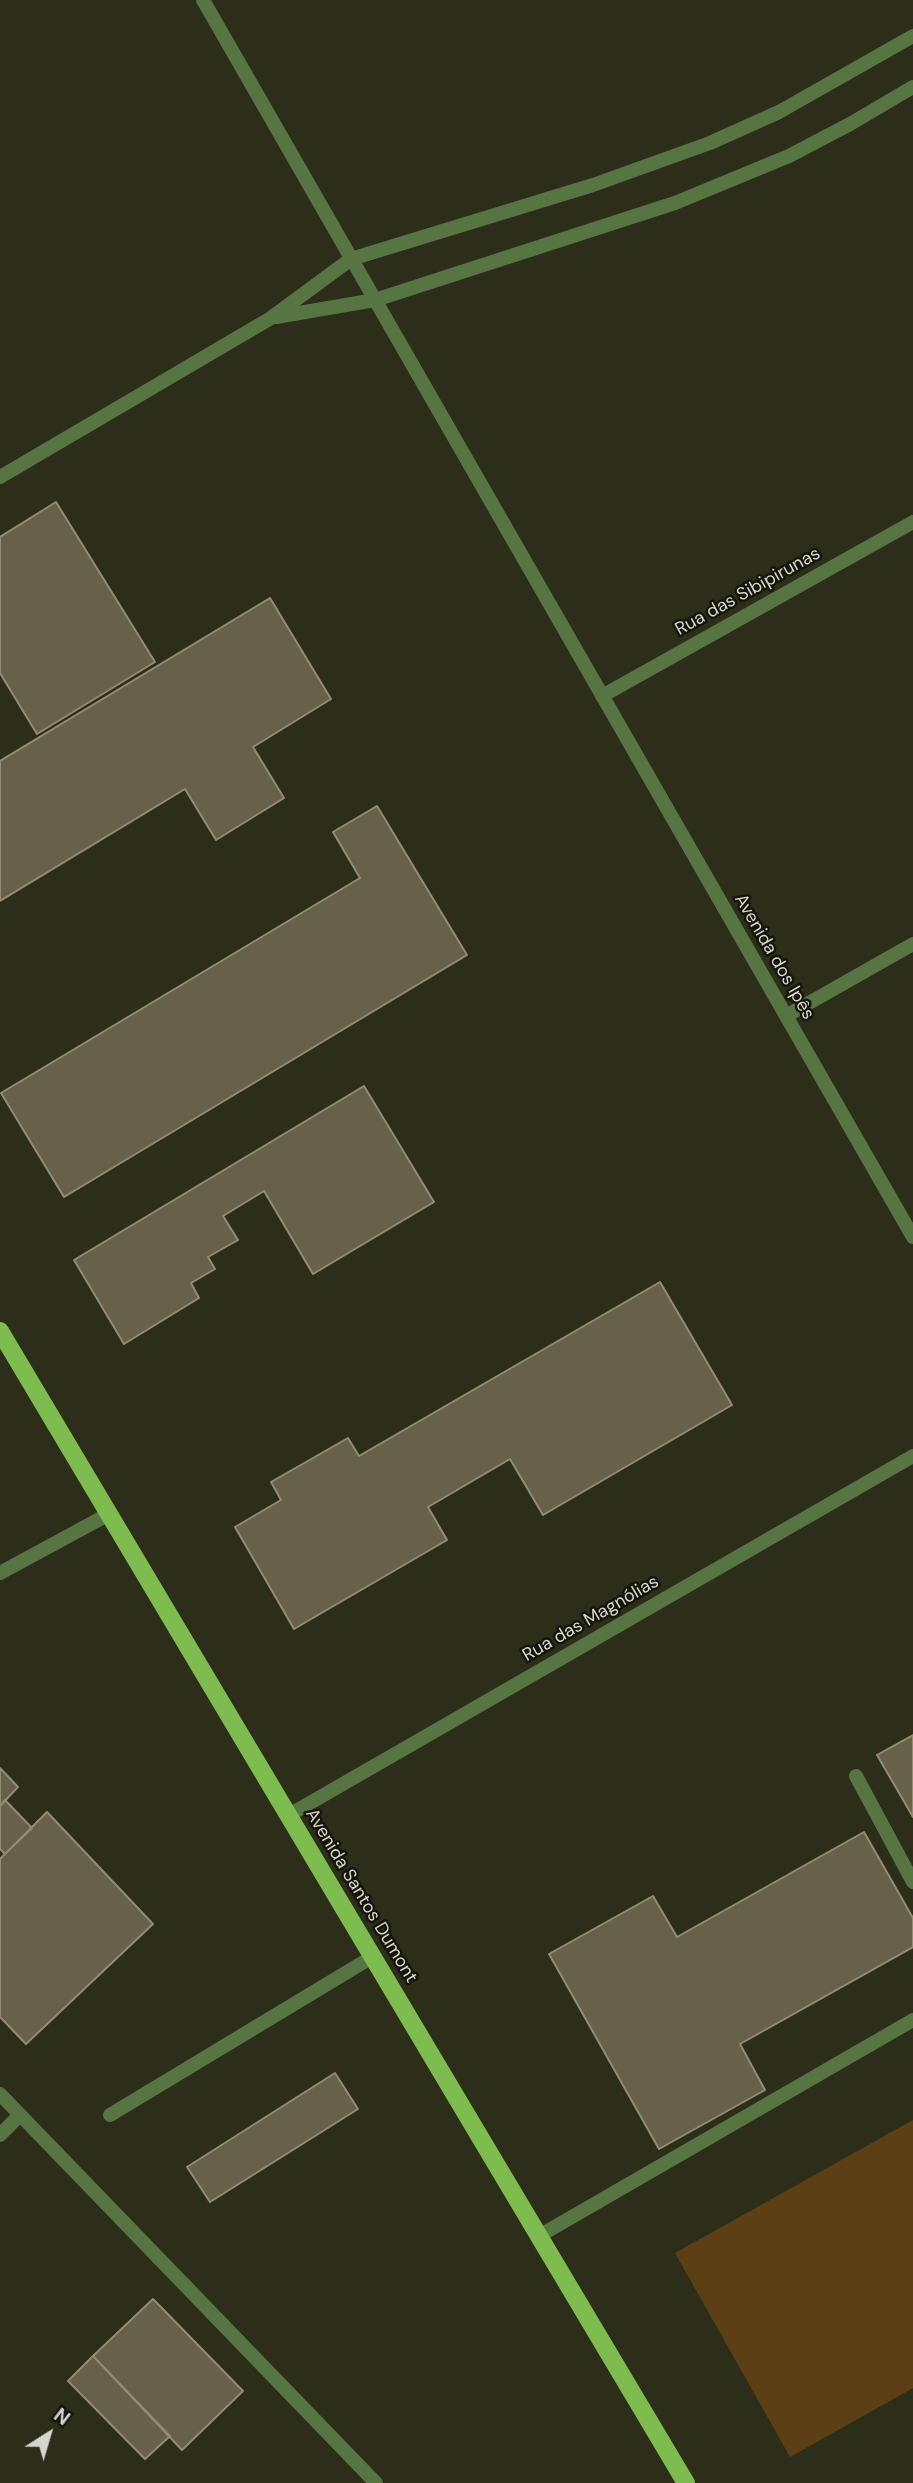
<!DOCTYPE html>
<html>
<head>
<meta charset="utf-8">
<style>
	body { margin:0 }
	#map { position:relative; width:913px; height:2483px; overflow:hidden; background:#2c2e1a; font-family:"DM Sans",sans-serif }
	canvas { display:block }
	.north { position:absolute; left:14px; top:2399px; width:70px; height:70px; -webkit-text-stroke:5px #15150c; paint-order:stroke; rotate:37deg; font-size:19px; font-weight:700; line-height:28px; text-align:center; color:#d6d7cb }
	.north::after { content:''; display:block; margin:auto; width:24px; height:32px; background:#d6d7cb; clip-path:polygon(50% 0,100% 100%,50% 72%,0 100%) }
</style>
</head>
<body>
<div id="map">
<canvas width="913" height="2483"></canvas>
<div class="north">N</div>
</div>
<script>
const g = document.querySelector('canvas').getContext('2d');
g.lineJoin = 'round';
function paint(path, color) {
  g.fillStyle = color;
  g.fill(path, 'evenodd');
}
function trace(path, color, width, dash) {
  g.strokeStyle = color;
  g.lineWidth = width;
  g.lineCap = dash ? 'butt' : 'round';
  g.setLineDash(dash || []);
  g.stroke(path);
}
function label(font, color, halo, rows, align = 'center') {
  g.font = font + ' "DM Sans",sans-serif';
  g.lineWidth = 5;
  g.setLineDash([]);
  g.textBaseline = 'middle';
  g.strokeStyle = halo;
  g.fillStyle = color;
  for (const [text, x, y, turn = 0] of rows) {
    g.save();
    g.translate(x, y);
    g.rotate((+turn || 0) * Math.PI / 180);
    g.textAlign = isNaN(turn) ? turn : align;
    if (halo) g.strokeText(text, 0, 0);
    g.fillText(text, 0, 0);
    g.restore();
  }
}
paint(new Path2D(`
	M913,2120V2388L790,2457L675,2253Z`), '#5d3f15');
const building = new Path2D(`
	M56,502L155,662L37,734L0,673V537Z
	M270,598L331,699L253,747L284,798L216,840L185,789L0,901V761Z
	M377,806L467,955L64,1197L1,1093L360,878L333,832Z
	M364,1086L434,1202L313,1274L264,1191L223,1216L238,1240L208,1257L215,1269L191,1283L199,1298L124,1344L74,1260Z
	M660,1282L732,1405L543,1515L510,1459L428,1507L447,1540L294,1629L235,1527L281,1500L271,1482L348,1438L359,1456Z
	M913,1735V1817L877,1755Z
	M0,1768L18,1787L0,1806Z
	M5,1800L32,1828L5,1854L0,1849V1806Z
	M47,1812L153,1924L26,2044L0,2017V1859Z
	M864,1832L913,1918V1947L740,2044L765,2090L659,2149L549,1954L653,1896L677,1937Z
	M335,2073L358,2109L210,2202L187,2167Z
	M153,2299L243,2391L182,2450L93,2356Z
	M93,2356L170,2436L145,2459L68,2381Z`);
paint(building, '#67604a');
trace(building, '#938b74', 2);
trace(new Path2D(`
	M0,1573L109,1514
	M856,1776L913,1882
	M0,2094L376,2483
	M110,2115L372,1957
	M0,2135L20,2115
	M539,2236L913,2020`), '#577543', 14);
trace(new Path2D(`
	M203,0L913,1237
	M276,317L375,300L675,203L789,156L850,124L913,87
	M0,477L271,318L351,259L593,185L710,143L779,112L913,36
	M602,696L913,522
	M786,1016L913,944
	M289,1815L913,1456`), '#577543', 14);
trace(new Path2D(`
	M0,1331L686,2483`), '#7fbc50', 18);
label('18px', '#d6d7cb', '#15150c', [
	["Rua das Sibipirunas",748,592,-29],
	["Avenida dos Ipês",774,957,60],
	["Rua das Magnólias",591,1619,-30],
	["Avenida Santos Dumont",361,1896,59]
]);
</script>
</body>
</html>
